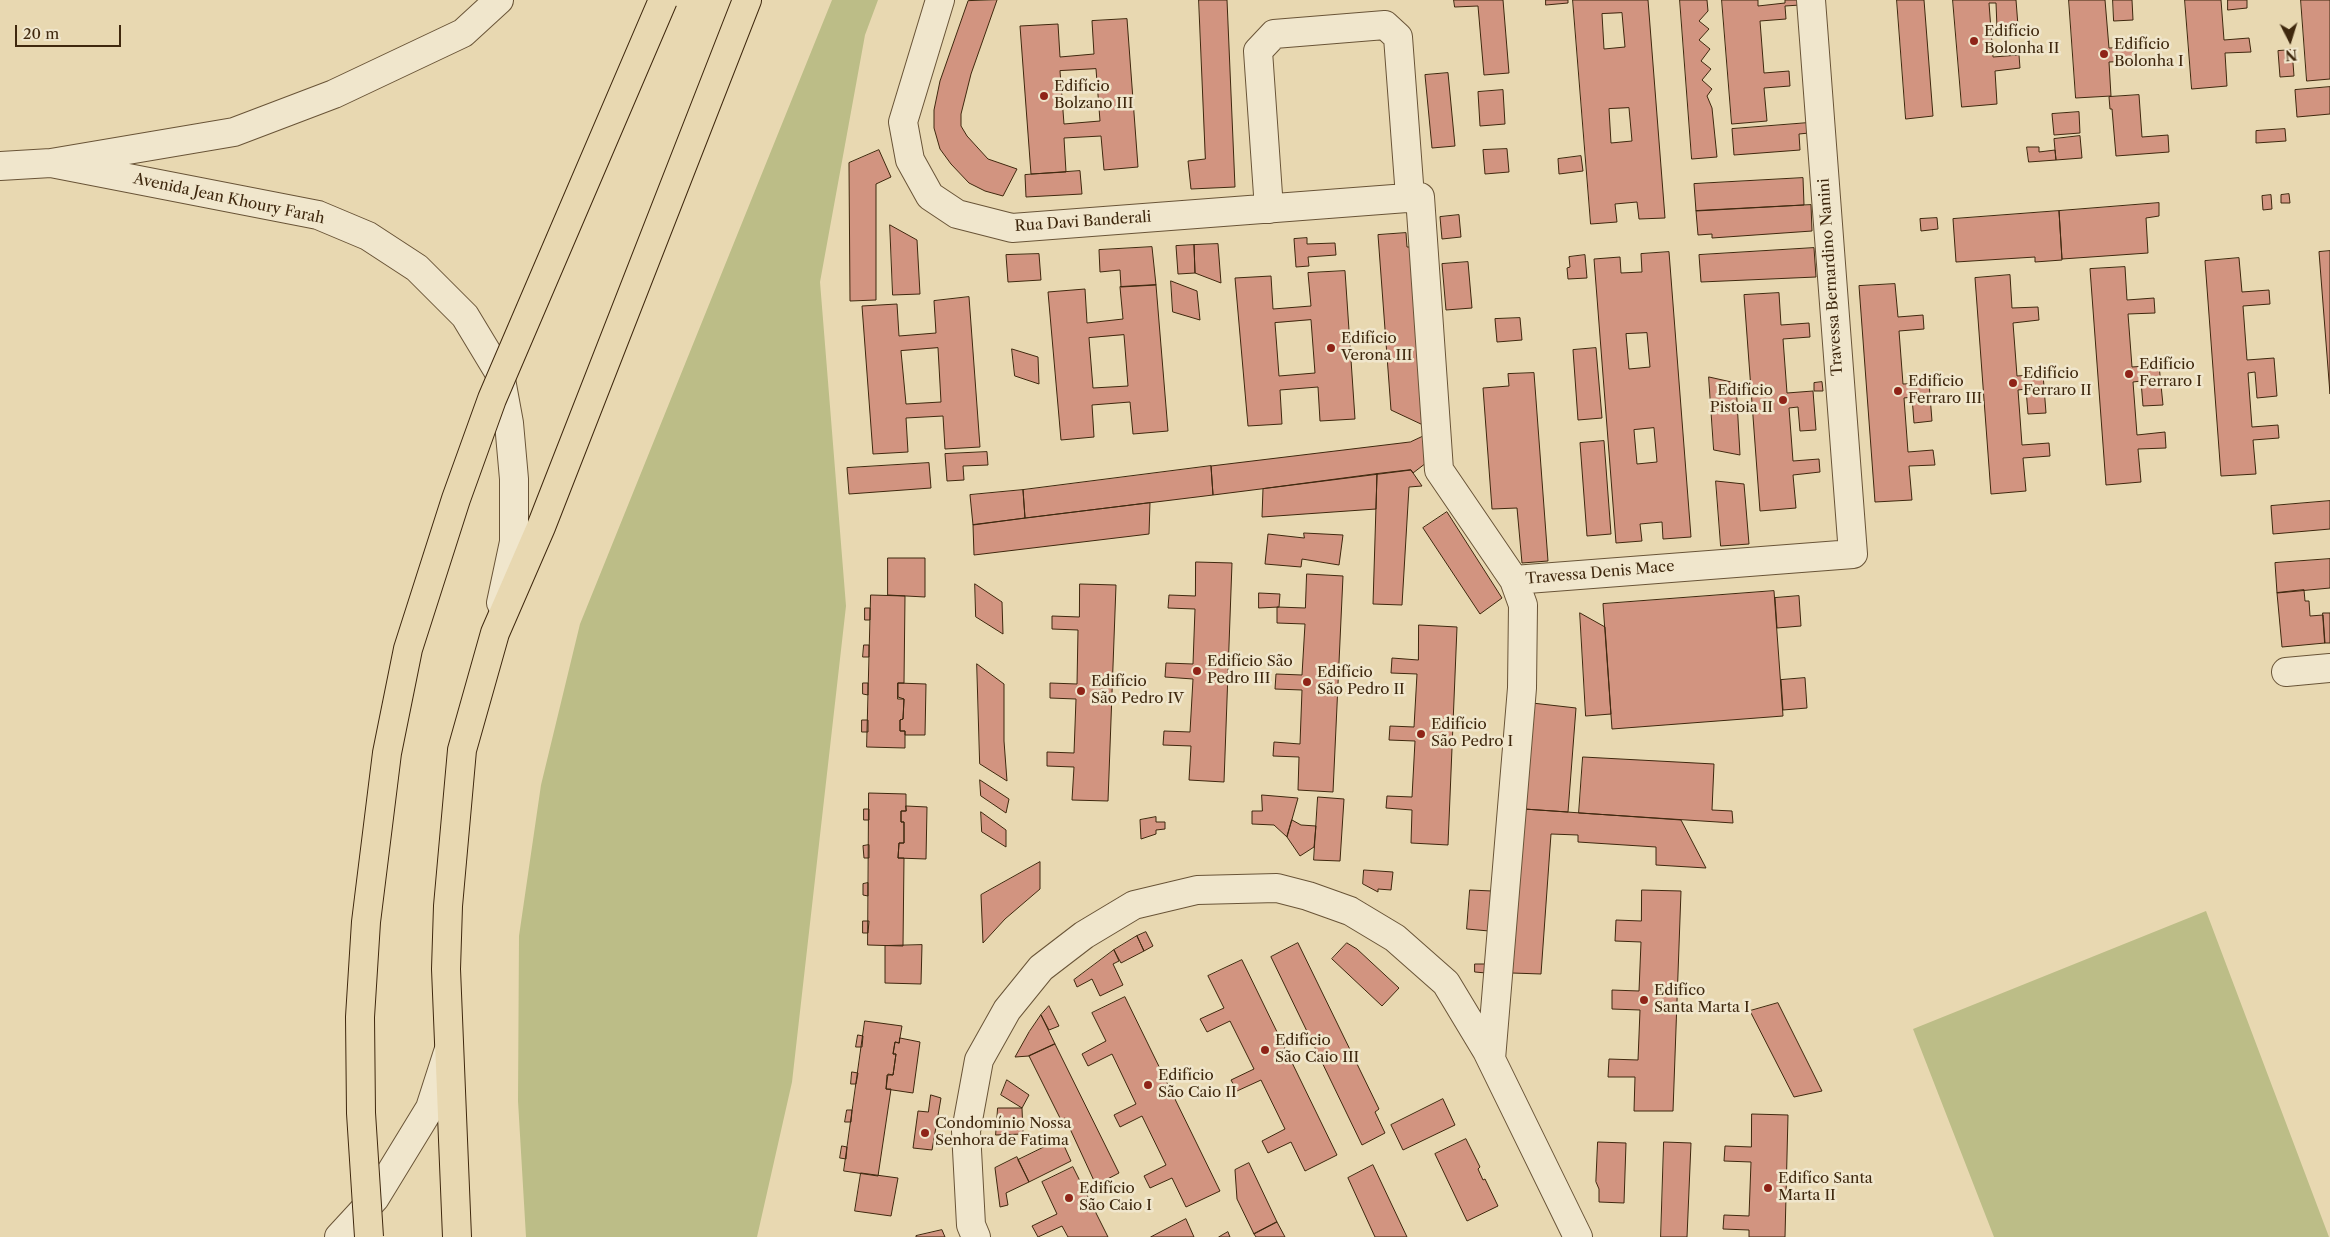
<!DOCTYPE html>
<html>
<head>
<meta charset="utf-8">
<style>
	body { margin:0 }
	#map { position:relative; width:2330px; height:1237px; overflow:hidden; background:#e8d8b1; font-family:"Libre Caslon Text",serif }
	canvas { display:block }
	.north { position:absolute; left:2265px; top:15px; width:50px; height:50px; -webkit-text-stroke:4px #f0e6cc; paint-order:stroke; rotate:175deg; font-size:14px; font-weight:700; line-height:20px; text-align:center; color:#3f280e }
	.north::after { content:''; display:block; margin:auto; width:18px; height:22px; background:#3f280e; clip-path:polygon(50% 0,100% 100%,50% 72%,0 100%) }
	.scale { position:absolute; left:15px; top:25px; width:106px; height:22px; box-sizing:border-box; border:2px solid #3f280e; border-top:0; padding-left:6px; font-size:15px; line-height:18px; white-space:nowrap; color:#3f280e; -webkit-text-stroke:4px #f0e6cc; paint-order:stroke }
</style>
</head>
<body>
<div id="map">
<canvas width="2330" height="1237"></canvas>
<div class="north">N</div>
<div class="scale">20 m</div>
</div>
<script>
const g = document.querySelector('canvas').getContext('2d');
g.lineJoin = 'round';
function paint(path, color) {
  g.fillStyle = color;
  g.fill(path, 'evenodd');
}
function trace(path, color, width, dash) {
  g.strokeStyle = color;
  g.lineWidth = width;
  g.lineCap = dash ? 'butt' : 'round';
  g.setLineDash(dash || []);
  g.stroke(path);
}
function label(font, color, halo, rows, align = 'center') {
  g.font = font + ' "Libre Caslon Text",serif';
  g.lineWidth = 5;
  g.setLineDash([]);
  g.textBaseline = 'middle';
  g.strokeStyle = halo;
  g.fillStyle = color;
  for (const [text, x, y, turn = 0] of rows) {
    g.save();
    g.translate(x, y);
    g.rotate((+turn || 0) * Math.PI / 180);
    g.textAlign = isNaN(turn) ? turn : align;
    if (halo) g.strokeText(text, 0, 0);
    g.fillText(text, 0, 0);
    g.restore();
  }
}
paint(new Path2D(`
	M832,0H878L865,35L820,282L846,606L792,1082L757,1237H526L518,1101L519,936L541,785L580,624Z
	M2206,911L2329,1237H1994L1913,1029Z`), '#bcbd87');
const building = new Path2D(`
	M997,0L971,74L961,114V126L967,136L988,159L1017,169L1003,196L985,191L969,183L951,164L940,149L934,128V110L940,81L968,1Z
	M1199,0H1227L1235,187L1191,189L1188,161L1205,159Z
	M1454,0H1503L1509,73L1484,75L1478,6L1455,7Z
	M1546,0H1568V3L1546,5Z
	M1573,0H1648L1665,218L1639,219L1637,202L1615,204L1617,222L1591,224ZM1622,13L1625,47L1604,49L1602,14ZM1629,108L1632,141L1611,143L1609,109Z
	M1680,0H1707L1708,11L1699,21L1709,29L1699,40L1710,49L1701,61L1711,69L1702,80L1712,89L1707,96L1712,108L1717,157L1692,159Z
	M1722,0H1758V6L1785,3V0H1799L1800,5L1785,6L1786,19L1760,21L1764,73L1789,71L1790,86L1764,88L1767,121L1732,124Z
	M1897,0H1924L1933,116L1906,119Z
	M1953,0H2016L2018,26L1997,28L1996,3H1989L1993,57L2019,55L2020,68L1995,71L1997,104L1962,107Z
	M2069,0H2105L2109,48L2135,47L2136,61L2109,62L2111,96L2076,98Z
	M2113,0H2132L2133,20L2114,21Z
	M2185,0H2221L2224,40L2249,38L2251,52L2225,53L2227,86L2192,89Z
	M2228,0H2247V8L2228,10Z
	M2301,0H2330V79L2307,81Z
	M1127,19L1138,167L1104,170L1101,136L1064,138L1066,172L1031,174L1020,26L1058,24L1060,57L1094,54L1092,21ZM1096,69L1100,121L1064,124L1060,71Z
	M2292,50L2294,76L2280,77L2278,51Z
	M1448,73L1455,146L1432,148L1425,75Z
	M2330,87V114L2297,117L2295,90Z
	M1503,90L1505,124L1480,126L1478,92Z
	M2139,95L2142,137L2168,135L2169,152L2116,156L2112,109H2110L2109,97Z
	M2079,112L2080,133L2054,135L2052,114Z
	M1808,123L1809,133L1799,134L1800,150L1734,155L1732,129Z
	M2285,129L2286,141L2256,143V131Z
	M2080,136L2082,158L2056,160L2054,139Z
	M2027,147H2039V152L2055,150L2056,160L2029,162Z
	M1507,149L1509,172L1485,174L1483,150Z
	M879,150L891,177L876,184V300L850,301L849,163Z
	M1581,156L1583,171L1559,174L1558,159Z
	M1080,171L1082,194L1026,197L1025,175Z
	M1803,178L1804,205L1696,211L1694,184Z
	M2289,194L2290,203H2281V195Z
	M2271,195L2272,209L2263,210L2262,196Z
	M2159,203V216L2146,218L2148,253L2062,259L2059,211Z
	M1811,205L1812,231L1712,238V234L1698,235L1696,211Z
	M2059,211L2062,260L2035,262V257L1956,262L1953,219Z
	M1459,215L1461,237L1442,239L1440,217Z
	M1937,218L1938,229L1921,231L1920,219Z
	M890,225L917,240L920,294L893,295Z
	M1406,233L1407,247H1410L1423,425L1391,410L1378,235Z
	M1307,238V244L1335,243L1336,255L1308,257L1309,266L1296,267L1294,239Z
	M1218,244L1221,283L1195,273L1194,245Z
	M1194,245L1195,273L1178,274L1176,246Z
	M1152,247L1156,285L1121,287L1120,270L1100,272L1099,250Z
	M1814,248L1816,277L1701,282L1699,255Z
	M2330,251V394L2319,252Z
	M1669,252L1691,537L1663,539L1662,522L1640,524L1642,541L1616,543L1594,259L1620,257L1621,273L1642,272L1641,254ZM1647,333L1650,367L1629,369L1626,334ZM1654,428L1657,462L1637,464L1634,430Z
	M1039,254L1041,280L1008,282L1006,255Z
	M1585,255L1587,278L1568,279L1567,268L1570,267L1569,257Z
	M2239,258L2242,292L2269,290L2270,304L2243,306L2247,360L2274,358L2277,396L2257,398L2255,372L2248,373L2252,427L2278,425L2279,438L2253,440L2256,474L2221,476L2205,261Z
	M1468,262L1472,308L1446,310L1442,264Z
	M2125,267L2127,300L2154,298L2155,313L2128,314L2132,367L2159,365L2163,405L2143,406L2141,381L2133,382L2137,435L2165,432L2166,448L2138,449L2141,482L2106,485L2090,269Z
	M1345,271L1355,419L1320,421L1318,387L1280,390L1282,424L1248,426L1235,278L1271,276L1273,309L1311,306L1308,273ZM1311,320L1315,373L1279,376L1275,323Z
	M2010,275L2012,308L2038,307L2039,320L2013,323L2017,376L2043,374L2046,413L2028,414L2026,389L2018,390L2022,445L2049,443L2050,456L2023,458L2026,491L1991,494L1975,278Z
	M1171,281L1197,291L1200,320L1173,312Z
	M1895,284L1898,317L1923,315L1924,329L1899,331L1903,384L1929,383L1932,421L1914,423L1912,397L1904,398L1908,452L1933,450L1935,465L1909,466L1912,500L1875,502L1859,286Z
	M1156,285L1168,431L1133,434L1130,402L1092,405L1094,437L1061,440L1048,292L1085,289L1087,323L1123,319L1120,287ZM1124,335L1128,386L1093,388L1089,338Z
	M1779,293L1781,325L1809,323L1810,337L1783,339L1787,393L1813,391L1816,430L1800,431L1798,407L1789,408L1793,461L1819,459L1820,472L1793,475L1796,508L1760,511L1744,295Z
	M969,297L980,447L945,449L943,416L906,418L908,452L873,454L862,306L897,304L899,336L936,333L934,301ZM938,348L941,402L906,404L901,351Z
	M1520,318L1522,340L1497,342L1495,319Z
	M1596,348L1602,418L1578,420L1573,350Z
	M1012,349L1038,357L1039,384L1015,376Z
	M1534,373L1548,561L1522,563L1517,508L1492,509L1483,388L1509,386L1508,374Z
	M1709,377L1736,383L1740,455L1714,450Z
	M1822,382L1823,391H1814V383Z
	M1424,436L1426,463L1413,473L1411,470L1213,495L1211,466L1410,442Z
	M1604,441L1611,534L1587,536L1580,443Z
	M987,452L988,465L963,466L964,480L947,481L945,454Z
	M929,463L931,488L849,494L847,468Z
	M1211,466L1213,495L1025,518L1023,490Z
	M1411,470L1422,486L1409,487L1402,605L1373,604L1377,474Z
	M1377,474L1376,509L1262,517L1263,489Z
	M1716,481L1744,484L1749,544L1721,546Z
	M1023,490L1025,518L973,525L970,495Z
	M2330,501V529L2273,534L2271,506Z
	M1150,503L1149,534L974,555L973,525Z
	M1447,512L1502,598L1480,614L1423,528Z
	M1304,533L1343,535L1339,565L1302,559L1301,567L1265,564L1268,534L1304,538Z
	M888,558H925V597L888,595Z
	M2330,559V588L2277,593L2275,563Z
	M1196,562L1232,563L1224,782L1189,780L1191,746L1163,745L1164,731L1190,732L1193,679L1165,677L1166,663L1193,664L1195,609L1168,608L1169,595L1195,596Z
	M1307,574L1343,576L1333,792L1298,790L1299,757L1273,756L1274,742L1300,744L1302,690L1275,689L1276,674L1302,675L1305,624L1277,623V607L1305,608Z
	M975,584L1002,602L1003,634L976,617Z
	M1080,584L1116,585L1108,801L1072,800L1074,767L1047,766V752L1074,753L1076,699L1050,698V683L1077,684L1078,630L1052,629V616L1079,617Z
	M2304,590L2305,601H2309L2310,616L2323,615L2325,643L2282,647L2277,593Z
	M1774,591L1783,716L1612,729L1603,604Z
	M1259,593L1280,594L1279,607L1259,608Z
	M871,595L905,596L904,683H898V697L904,699L903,719L900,720V731H905V748L867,747Z
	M1799,596L1801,626L1777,628L1775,598Z
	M865,608H870V620H865Z
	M1580,613L1605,627L1611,714L1586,716Z
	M2323,613H2330V643H2325Z
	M1419,625L1457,627L1448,845L1411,843L1412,810L1386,808L1387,796L1412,797L1415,741L1389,740L1390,726L1414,727L1417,674L1391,673L1392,658L1418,660Z
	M864,645H869V657H863Z
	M977,664L1004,684V741L1007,781L980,764Z
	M1805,678L1807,708L1783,710L1781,680Z
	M863,683H868V695L863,694Z
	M898,683L926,684L925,735H905V731H900V720L903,719L904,699H898Z
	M1532,703L1576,708L1568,812L1524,809Z
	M862,720H868V732H862Z
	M1583,757L1714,764L1712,810L1732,811L1733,823L1579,813Z
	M980,780L1009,799L1006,813L981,796Z
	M869,793L906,794V811H901V822H904V843H899L898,858H904L903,946L868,945Z
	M1262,795L1298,798L1287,837L1274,825L1252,824V811H1262Z
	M1318,797L1344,799L1340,861L1314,860Z
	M906,806L927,807L926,859L898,858L899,843H904V822H901V811H906Z
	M864,809H869V820H864Z
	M1524,809L1681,820L1706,868L1656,865V847L1578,842V835L1551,834L1541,974L1512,973Z
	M981,812L1006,830V847L982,832Z
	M1156,817V822H1165V829L1156,830V834L1141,839L1140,820Z
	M1292,820L1301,825L1316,826L1314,847L1300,856L1287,837Z
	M869,845V858H864L863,846Z
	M1040,862V889L1005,919L983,943L981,895Z
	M1364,870L1393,872L1391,890L1378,889V892L1363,884Z
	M868,883V896L863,895V884Z
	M1470,890L1492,891L1489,931L1467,929Z
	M1642,890L1681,891L1673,1111H1634L1635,1077H1608L1609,1059L1638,1060L1640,1010L1612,1009V990L1639,991L1641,942L1615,941L1616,920L1641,921Z
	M863,921H869L868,933H863Z
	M1146,932L1153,946L1144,951L1137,936Z
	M1137,936L1144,951L1121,963L1114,950Z
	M1298,943L1379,1109L1375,1112L1385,1133L1362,1145L1271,957Z
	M1347,943L1357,949L1399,988L1382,1006L1332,959Z
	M922,945L921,984L885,983V946Z
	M1114,950L1119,961L1113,964L1123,985L1100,996L1092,979L1077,987L1074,980Z
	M1242,960L1337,1155L1305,1171L1291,1142L1268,1153L1262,1141L1285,1129L1261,1080L1237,1091L1231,1080L1254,1069L1230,1021L1207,1032L1200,1019L1224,1008L1208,976Z
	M1475,964H1486V973L1475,972Z
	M1125,997L1220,1191L1186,1207L1172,1178L1150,1188L1144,1176L1166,1165L1142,1116L1120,1127L1114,1115L1136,1104L1112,1054L1088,1066L1082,1054L1106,1041L1092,1013Z
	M1778,1003L1822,1091L1794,1097L1750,1011Z
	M1049,1006L1059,1026L1049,1030L1041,1015Z
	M1041,1015L1055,1044L1029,1056L1015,1057L1029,1032Z
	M865,1021L902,1026L899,1043L895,1042L893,1054H896L893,1075H887L886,1089H891L878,1176L844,1171Z
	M858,1035L863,1036L862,1047H856Z
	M900,1038L920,1042L913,1093L886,1089L888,1074L893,1075L896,1054H893L895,1042L899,1043Z
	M1055,1044L1119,1173L1096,1185L1065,1118L1061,1120L1029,1056Z
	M852,1072L858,1073L856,1084H851Z
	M1007,1080L1029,1095L1022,1108L1001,1095Z
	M931,1095L941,1098L932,1150L913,1148L918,1111L928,1112Z
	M1443,1099L1455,1125L1403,1150L1391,1125Z
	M998,1108H1022L1023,1134L996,1135Z
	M847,1110H852L851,1122H845Z
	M1752,1114L1788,1115L1785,1237H1749V1230L1723,1229L1724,1215L1749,1216L1751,1162L1724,1161L1725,1146L1751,1147Z
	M1061,1139L1071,1161L1029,1182L1018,1160Z
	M1466,1139L1480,1167L1478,1169L1483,1180L1485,1179L1498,1206L1467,1221L1435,1154Z
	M1598,1142L1626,1143L1624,1203L1599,1202V1189L1596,1182Z
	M1664,1142L1691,1143L1687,1237H1661Z
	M842,1146L847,1147L846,1159L840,1158Z
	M1017,1157L1029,1182L1006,1193L1008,1205L1000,1207L995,1168Z
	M1249,1163L1277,1222L1254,1234L1237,1199L1235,1170Z
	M1373,1165L1407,1237H1375L1348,1178Z
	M1073,1167L1108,1237H1068L1062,1226L1038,1237L1032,1226L1057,1214L1042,1182Z
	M861,1173L898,1178L891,1216L855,1211Z
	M1186,1219L1194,1237H1151Z
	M1277,1222L1285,1237H1256L1254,1234Z
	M942,1230L945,1237H916V1236Z
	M1228,1232L1230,1237H1219Z`);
paint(building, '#d29480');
trace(building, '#3f280e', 1);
const minor = new Path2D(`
	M940,0L903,122L910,160L930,196L957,214L1012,228L1420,197L1439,470L1514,580L1523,605L1522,688L1491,1059
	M51,163L318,215L368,236L417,268L465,316L500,374L509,423L514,479V542L501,603
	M0,166L51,163L234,132L334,94L463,33L499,0
	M1269,209L1258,51L1274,34L1385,25L1398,37L1410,197
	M1514,580L1853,554L1811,0
	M2286,672L2330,668
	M339,1237L375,1198L430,1108L448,1052
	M976,1237L971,1225L966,1131L979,1060L1007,1010L1041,968L1084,935L1134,905L1197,890L1277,888L1308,896L1350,911L1395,938L1446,983L1487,1051L1578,1237`);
const major = new Path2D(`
	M457,1237L446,969L448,906L462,750L495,633L541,527L747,0`);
trace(minor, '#695437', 30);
trace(major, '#3f280e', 30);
trace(minor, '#f0e6cc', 28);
trace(major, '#e8d8b1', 28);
const majorBridge = new Path2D(`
	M369,1237L361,1113L360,1017L366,922L387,753L408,649L456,499L492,399L663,0`);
trace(majorBridge, '#3f280e', 30, []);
trace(majorBridge, '#e8d8b1', 28);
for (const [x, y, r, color] of [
	[1974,41,5,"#8f2418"],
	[2104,54,5,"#8f2418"],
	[1044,96,5,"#8f2418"],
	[1331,348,5,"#8f2418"],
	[2129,374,5,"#8f2418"],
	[2013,383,5,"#8f2418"],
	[1898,391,5,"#8f2418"],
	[1783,400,5,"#8f2418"],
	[1197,671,5,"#8f2418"],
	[1307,682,5,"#8f2418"],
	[1081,691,5,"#8f2418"],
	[1421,734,5,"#8f2418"],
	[1644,1000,5,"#8f2418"],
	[1265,1050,5,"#8f2418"],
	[1148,1085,5,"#8f2418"],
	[925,1133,5,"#8f2418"],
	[1768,1188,5,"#8f2418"],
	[1069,1198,5,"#8f2418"]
]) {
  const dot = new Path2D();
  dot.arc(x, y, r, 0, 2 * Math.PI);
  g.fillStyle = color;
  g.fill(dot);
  trace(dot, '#f0e6cc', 2);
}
label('15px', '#3f280e', '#f0e6cc', [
	["Edifício",1984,32],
	["Bolonha II",1984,49],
	["Edifício",2114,45],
	["Bolonha I",2114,62],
	["Edifício",1054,87],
	["Bolzano III",1054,104],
	["Edifício",1341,339],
	["Verona III",1341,356],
	["Edifício",2139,365],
	["Ferraro I",2139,382],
	["Edifício",2023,374],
	["Ferraro II",2023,391],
	["Edifício",1908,382],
	["Ferraro III",1908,399],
	["Edifício",1773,391,"right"],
	["Pistoia II",1773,408,"right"],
	["Edifício São",1207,662],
	["Pedro III",1207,679],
	["Edifício",1317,673],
	["São Pedro II",1317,690],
	["Edifício",1091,682],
	["São Pedro IV",1091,699],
	["Edifício",1431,725],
	["São Pedro I",1431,742],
	["Edifíco",1654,991],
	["Santa Marta I",1654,1008],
	["Edifício",1275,1041],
	["São Caio III",1275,1058],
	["Edifício",1158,1076],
	["São Caio II",1158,1093],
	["Condomínio Nossa",935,1124],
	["Senhora de Fatima",935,1141],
	["Edifíco Santa",1778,1179],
	["Marta II",1778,1196],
	["Edifício",1079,1189],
	["São Caio I",1079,1206]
], 'left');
label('15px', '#3f280e', '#f0e6cc', [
	["Avenida Jean Khoury Farah",229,199,12],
	["Rua Davi Banderali",1083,222,-4],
	["Travessa Bernardino Nanini",1831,277,-94],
	["Travessa Denis Mace",1600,573,-5]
]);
</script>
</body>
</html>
